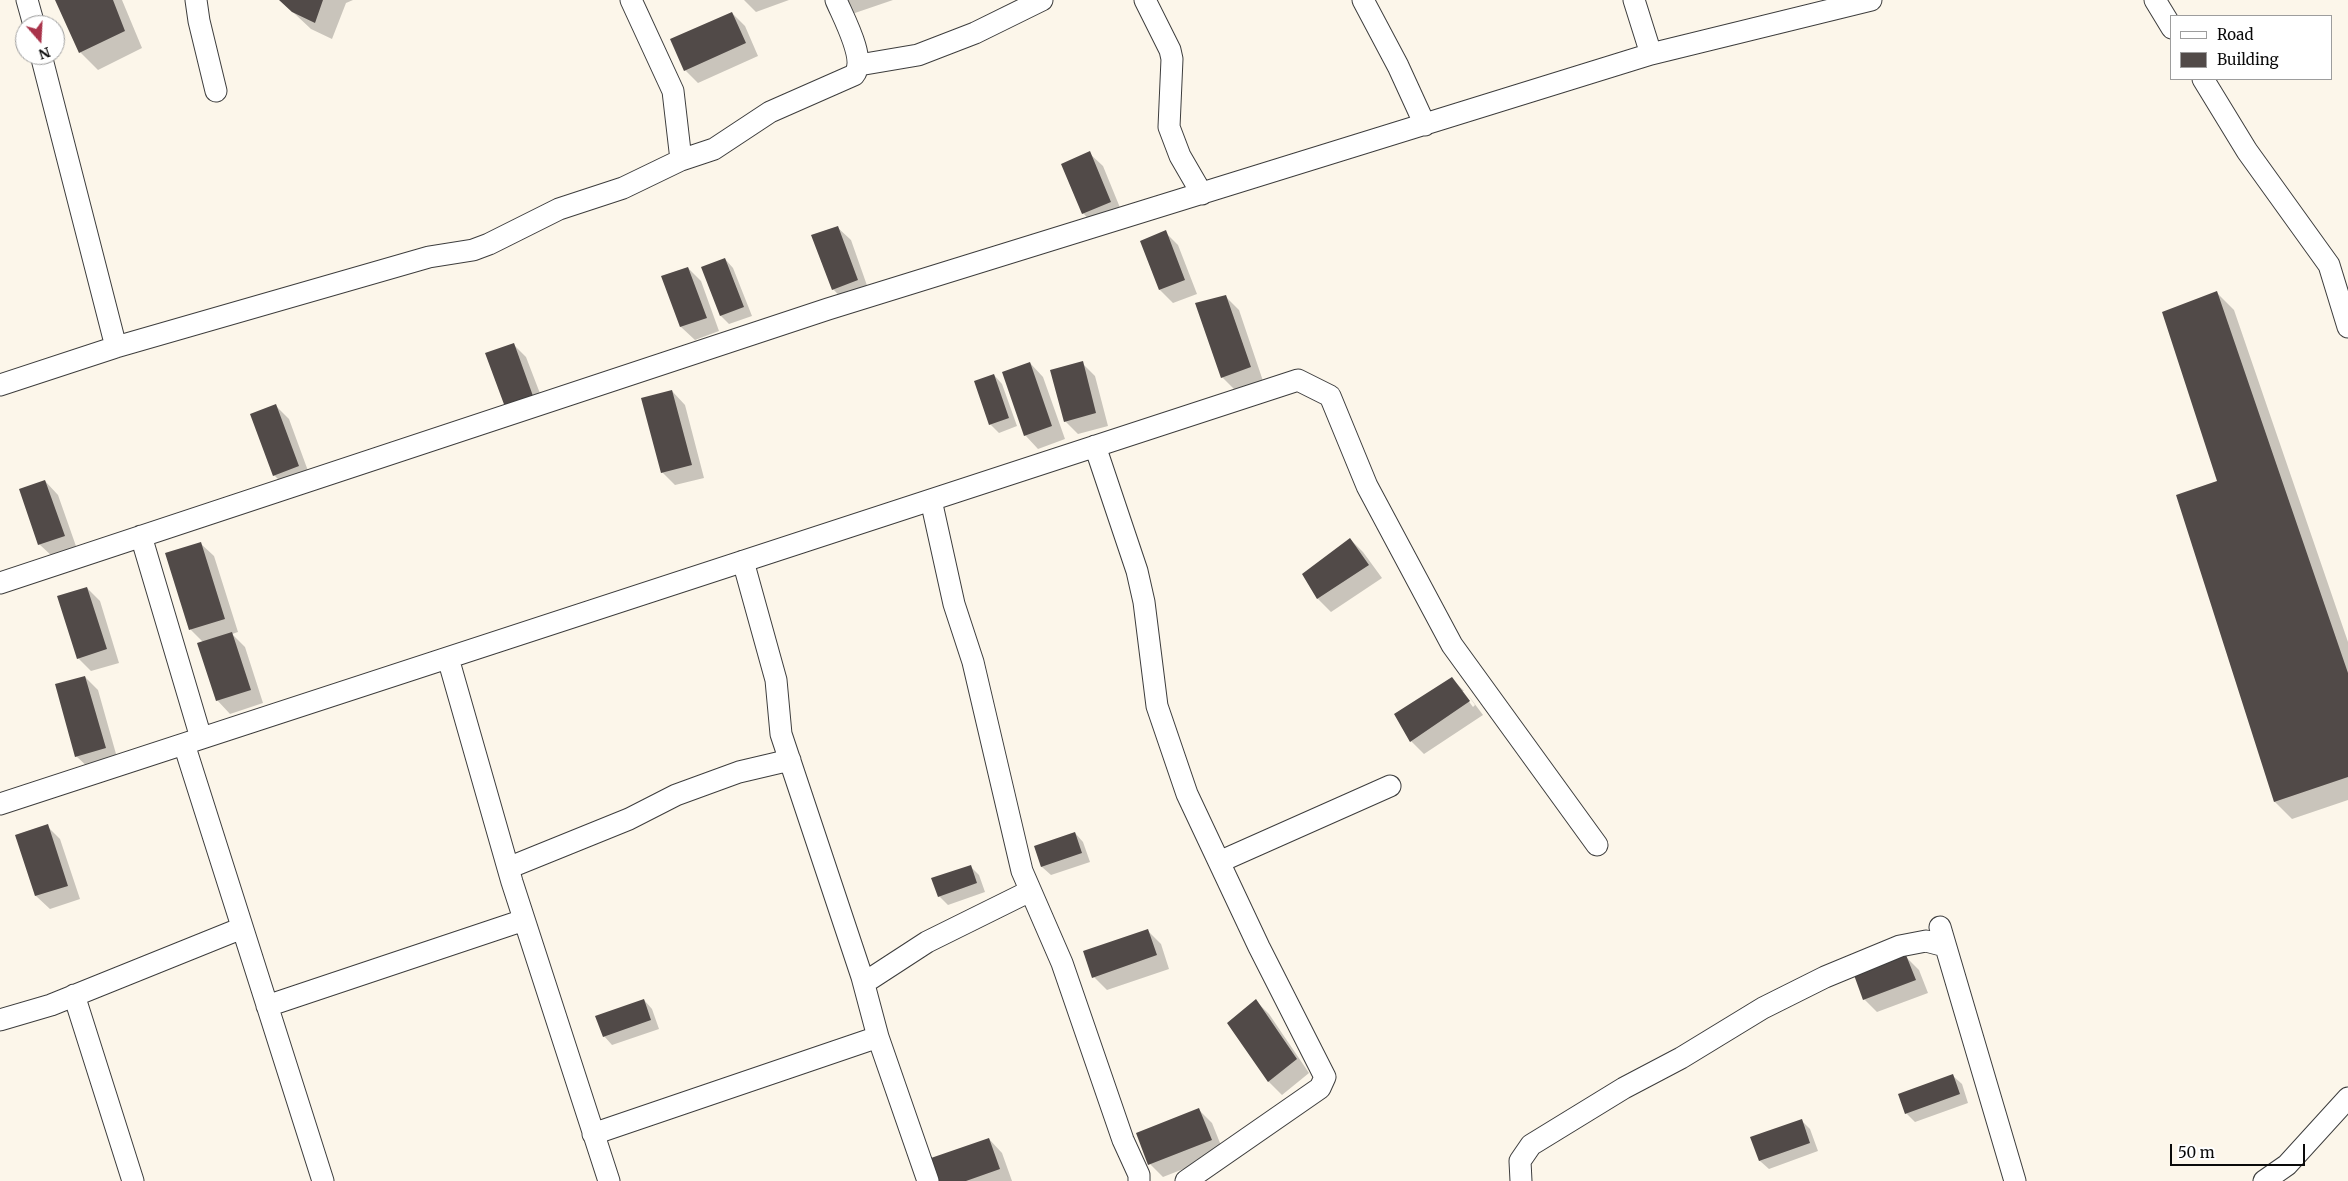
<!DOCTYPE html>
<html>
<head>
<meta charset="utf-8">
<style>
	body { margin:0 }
	#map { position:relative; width:2348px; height:1181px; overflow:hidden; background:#fcf6ea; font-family:Merriweather,serif }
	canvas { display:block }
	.legend { position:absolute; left:2170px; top:15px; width:162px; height:65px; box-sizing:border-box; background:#fff; border:1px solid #9d9d9d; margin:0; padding:6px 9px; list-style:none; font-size:15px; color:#0a0a0a }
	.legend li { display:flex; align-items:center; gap:10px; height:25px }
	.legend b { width:25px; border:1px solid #9d9d9d }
	.north { position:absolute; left:15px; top:15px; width:50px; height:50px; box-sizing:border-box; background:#fff; border:1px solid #9d9d9d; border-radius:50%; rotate:161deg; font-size:14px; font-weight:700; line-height:20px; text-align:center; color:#0a0a0a }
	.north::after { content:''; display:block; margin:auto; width:18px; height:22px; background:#a9334a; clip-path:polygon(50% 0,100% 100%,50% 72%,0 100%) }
	.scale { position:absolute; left:2170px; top:1144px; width:135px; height:22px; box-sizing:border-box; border:2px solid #0a0a0a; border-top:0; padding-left:6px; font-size:15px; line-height:18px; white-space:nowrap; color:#0a0a0a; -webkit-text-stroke:4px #fff; paint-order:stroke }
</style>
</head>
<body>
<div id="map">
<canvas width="2348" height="1181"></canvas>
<ul class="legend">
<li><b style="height:6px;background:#fff"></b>Road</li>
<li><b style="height:14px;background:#514a48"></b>Building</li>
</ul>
<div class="north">N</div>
<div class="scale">50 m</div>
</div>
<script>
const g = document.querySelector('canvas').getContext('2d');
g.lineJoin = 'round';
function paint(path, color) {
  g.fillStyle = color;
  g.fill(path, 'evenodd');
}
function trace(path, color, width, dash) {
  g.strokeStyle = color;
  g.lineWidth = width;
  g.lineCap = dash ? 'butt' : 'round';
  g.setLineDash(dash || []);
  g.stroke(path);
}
paint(new Path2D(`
	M57,0H122L142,48L98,70L80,52Z
	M280,0H353L346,3L332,39L311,29Z
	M744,0H789L756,12Z
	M838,0H893L852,14Z
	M732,13L745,26L758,56L698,83L685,70Z
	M1089,153L1103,166L1123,215L1096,227L1083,213Z
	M837,227L851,240L870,294L846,303L833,289Z
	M1165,232L1178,245L1197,294L1173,303L1160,290Z
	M725,259L733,268L752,316L729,324L721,316Z
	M688,268L701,281L719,331L695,340L681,327L663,277Z
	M2216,292L2234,310L2348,642V800L2292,819L2275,802Z
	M1226,297L1239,310L1263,381L1235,390L1222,377Z
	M513,344L526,357L546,409L519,419Z
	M1030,363L1043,377L1065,439L1038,449L1025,435Z
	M1082,363L1095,376L1108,426L1078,434L1065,421Z
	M994,375L1002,384L1017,426L999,433L990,424Z
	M672,391L685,405L704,478L675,485L662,472Z
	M276,406L289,419L311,479L287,488L274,475Z
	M45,481L58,495L77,549L53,557L39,544Z
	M1350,539L1363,552L1382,578L1331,612L1318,599L1304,575Z
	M200,543L214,556L238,632L232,634L245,647L263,703L230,714L217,700L204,643L191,630L167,554Z
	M87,588L100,601L119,663L91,671L78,658Z
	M85,677L98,690L118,761L90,769L76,756Z
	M1452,679L1464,691H1461L1473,707L1475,705L1465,691L1483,715L1424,754L1411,741Z
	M47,826L60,839L80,899L50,909L36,896L17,836Z
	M1075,833L1083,842L1090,862L1051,875L1042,867L1036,847Z
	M970,866L979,875L985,892L948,905L939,896Z
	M1148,931L1161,944L1169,969L1107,990L1094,977Z
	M1906,957L1919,970L1928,993L1877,1012L1864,999Z
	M644,1000L652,1009L659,1029L612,1045L604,1036Z
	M1256,1001L1269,1014L1309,1073L1282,1095L1269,1082L1228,1023Z
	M1953,1076L1962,1084L1968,1103L1915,1122L1906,1113Z
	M1199,1110L1212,1123L1224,1153L1163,1177L1150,1164Z
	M1801,1120L1810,1129L1818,1151L1769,1169L1760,1161L1752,1138Z
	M989,1139L1002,1153L1012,1181H941Z`), '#0003');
paint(new Path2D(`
	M55,0H113L125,31L79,53Z
	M279,0H323L315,23L292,12Z
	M732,12L746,43L684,71L670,39Z
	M1090,151L1111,202L1082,214L1061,164Z
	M838,226L858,280L832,290L811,235Z
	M1166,230L1185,280L1159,290L1140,241Z
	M725,258L744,307L720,316L701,267Z
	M688,267L707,318L680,327L661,276Z
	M2217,291L2348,673V777L2274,802L2176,495L2217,481L2162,312Z
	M1226,295L1251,367L1221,378L1195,303Z
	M514,343L533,396L505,407L485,353Z
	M1083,361L1096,413L1064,422L1050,370Z
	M1030,362L1052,426L1024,436L1002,372Z
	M994,374L1009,418L989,425L974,381Z
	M672,390L692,465L661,473L641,398Z
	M276,404L299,466L273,476L250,414Z
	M45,480L65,536L38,545L19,489Z
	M1350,538L1369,565L1317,599L1302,574Z
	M201,542L225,619L189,630L165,553Z
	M87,587L107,649L77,659L57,596Z
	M232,632L251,690L216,701L197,643Z
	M85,676L106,748L75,757L55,684Z
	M1452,677L1470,701L1410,742L1394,714Z
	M48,824L68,886L35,896L15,835Z
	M1075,832L1082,853L1041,867L1034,846Z
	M971,865L977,883L938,897L931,878Z
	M1148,929L1157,955L1092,978L1083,951Z
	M1906,955L1916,980L1863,1000L1854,975Z
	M644,999L651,1020L603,1037L595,1016Z
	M1256,999L1297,1059L1268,1082L1227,1023Z
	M1953,1074L1960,1094L1905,1114L1898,1094Z
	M1199,1108L1212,1140L1148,1165L1136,1133Z
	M1802,1119L1810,1143L1759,1161L1750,1137Z
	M989,1138L1000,1169L966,1181H939L931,1158Z`), '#514a48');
const minor = new Path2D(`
	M27,0L34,25
	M196,0L199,21L216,91
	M1145,0L1170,50L1172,59L1169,127L1180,156L1202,194
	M1363,0L1398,66L1425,125
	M1634,0L1651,54
	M2155,0L2172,28
	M41,55L116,347
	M859,65L918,55L975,33L1042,0
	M2203,79L2247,151L2329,265L2348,327
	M681,160L714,149L770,112L854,75C867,60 843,17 836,0
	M0,385L116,347L429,257L473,250L489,244L559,209L623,188L681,160L673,91L631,0
	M1095,446L1137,571L1144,602L1157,706L1187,794L1259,947L1325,1077L1320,1088L1186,1181
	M931,500L954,604L973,662L1022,871L1062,963L1123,1140L1139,1175V1181
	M141,536L201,738
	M743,561L776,680L781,734L862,977L878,1037L928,1181
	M0,583L828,309L1651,54L1871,0
	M448,658L512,882L609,1181
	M184,744L323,1181
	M0,804L1298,380L1330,396L1367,486L1452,645L1597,845
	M1219,862L1390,786
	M508,868L629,819L676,795L739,772L790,760
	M1940,927L2015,1181
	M864,983L927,942L1030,891
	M74,995L133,1181
	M267,1006L524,920
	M0,1020L51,1005L242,928
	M593,1134L878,1037
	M1521,1181L1520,1161L1531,1145L1624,1088L1681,1058L1763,1008L1825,977L1900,946L1926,941L1945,946
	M2264,1181L2287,1165L2348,1098`);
trace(minor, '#3d3d3d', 23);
trace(minor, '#fff', 21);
</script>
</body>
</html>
